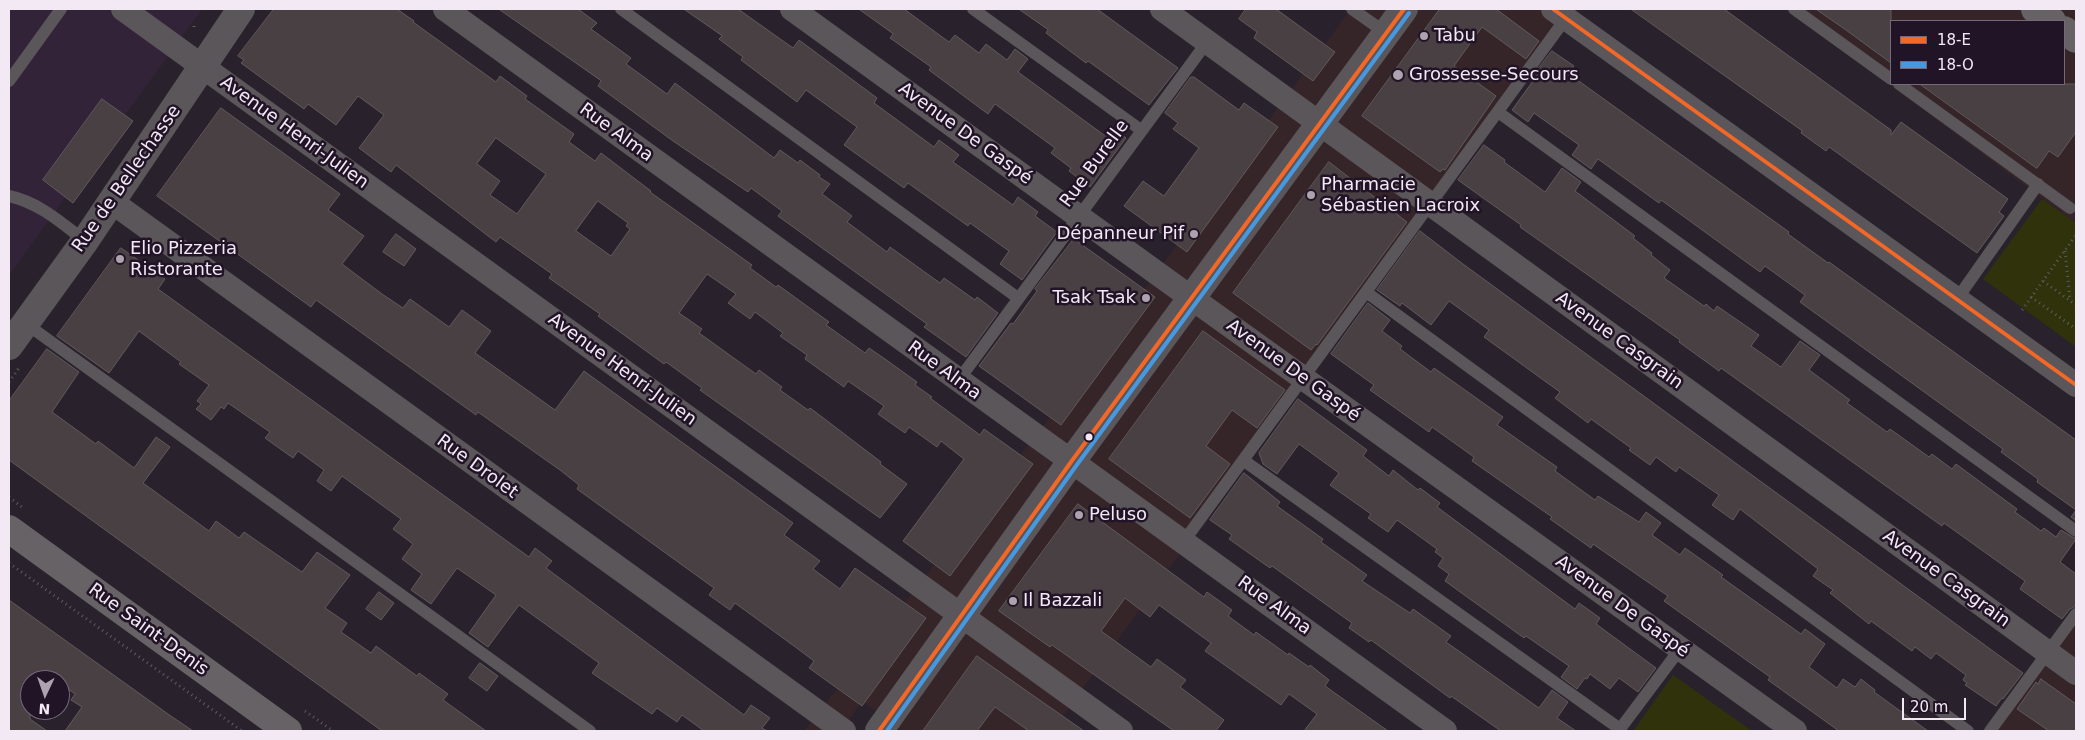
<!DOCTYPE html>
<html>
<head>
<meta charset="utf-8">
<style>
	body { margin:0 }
	#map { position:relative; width:2085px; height:740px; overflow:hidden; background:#29222c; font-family:"DejaVu Sans",sans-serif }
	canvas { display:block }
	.frame { position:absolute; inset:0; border:10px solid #f2e9f5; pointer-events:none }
	.legend { position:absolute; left:1890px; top:20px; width:175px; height:65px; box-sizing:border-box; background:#211426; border:1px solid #756979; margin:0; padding:6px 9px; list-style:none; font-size:15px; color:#f2e9f5 }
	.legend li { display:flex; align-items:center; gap:10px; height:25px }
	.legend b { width:25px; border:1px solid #756979 }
	.north { position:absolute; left:20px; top:670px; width:50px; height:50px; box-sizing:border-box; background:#211426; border:1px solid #756979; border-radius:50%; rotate:183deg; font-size:14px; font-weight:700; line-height:20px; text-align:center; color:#f2e9f5 }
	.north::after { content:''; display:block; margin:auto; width:18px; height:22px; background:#aca3af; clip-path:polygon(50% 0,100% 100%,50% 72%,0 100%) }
	.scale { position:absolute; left:1902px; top:698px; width:64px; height:22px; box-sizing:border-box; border:2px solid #f2e9f5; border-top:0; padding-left:6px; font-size:15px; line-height:18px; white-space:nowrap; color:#f2e9f5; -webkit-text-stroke:4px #211426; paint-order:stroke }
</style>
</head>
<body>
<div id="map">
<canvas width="2085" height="740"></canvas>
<div class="frame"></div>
<ul class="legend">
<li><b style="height:6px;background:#f36827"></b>18-E</li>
<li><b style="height:6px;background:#4699e1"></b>18-O</li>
</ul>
<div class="north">N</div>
<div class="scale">20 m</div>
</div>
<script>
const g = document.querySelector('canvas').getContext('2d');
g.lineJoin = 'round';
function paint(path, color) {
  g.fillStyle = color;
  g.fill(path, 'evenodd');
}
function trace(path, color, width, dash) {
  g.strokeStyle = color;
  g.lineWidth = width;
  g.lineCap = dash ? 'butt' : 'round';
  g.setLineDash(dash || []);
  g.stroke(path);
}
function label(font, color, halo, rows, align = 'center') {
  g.font = font + ' "DejaVu Sans",sans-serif';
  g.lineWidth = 5;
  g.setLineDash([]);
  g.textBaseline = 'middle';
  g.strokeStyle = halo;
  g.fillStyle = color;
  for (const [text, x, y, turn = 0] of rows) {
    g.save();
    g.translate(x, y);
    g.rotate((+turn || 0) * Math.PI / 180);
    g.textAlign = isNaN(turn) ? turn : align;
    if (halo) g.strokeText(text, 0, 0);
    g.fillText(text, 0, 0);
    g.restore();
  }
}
paint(new Path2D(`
	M1351,9H1573L1052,731H902L862,701L841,731H804L1044,425Z
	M1788,9H2076V219L2074,222ZM1891,21H2064V84H1891Z
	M2076,617V731H1993Z`), '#362528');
paint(new Path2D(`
	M9,9H202L9,275Z`), '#332339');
paint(new Path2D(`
	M2042,199L2074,222L2076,219V347L1983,279Z
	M1673,675L1752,731H1633Z`), '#2f320a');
const building = new Path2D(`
	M274,9H397L414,21L413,22L496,82L500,76L527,96L525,99L574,134L569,142L595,161L601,153L651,191L650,192L752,265L750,268L776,287L778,285L829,322L826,325L865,353L869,348L885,359L917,382L915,385L932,397L930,398L980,435L984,429L1033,464L950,576L903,541L964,459L941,441L937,447L909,427L905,433L878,414L884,406L848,381L844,387L805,359L807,355L780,336L783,333L755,312L750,319L728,303L736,294L707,274L679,313L702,329L699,333L756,374L759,370L782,387L780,390L808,410L810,408L826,420L881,462L880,464L907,484L880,518L700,390L702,388L666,362L664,364L598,316L600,314L549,278L552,274L500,237L496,242L396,165L391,172L359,148L384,115L358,96L336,125L308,104L304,109L241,63L244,60L238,56ZM496,138L546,174L517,214L490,195L500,181L477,164ZM598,201L628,223L626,226L630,229L611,256L576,231Z
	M499,9H578L597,23L591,29L631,58L626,64L648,80L667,94L675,83L774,158L780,150L798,163L800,160L820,175L819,177L830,184L822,194L852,216L847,222L887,252L890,247L940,283L944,278L975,300L977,297L998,313L966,357L924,327L927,324L778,216L782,211L751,188L748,192L673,141L598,86L601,81Z
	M684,9H738L793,48L799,40L877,98L874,103L934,147L939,140L959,155L953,162L1013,205L1018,197L1038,212L1035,216L1057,232L1022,280L1000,264L1009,251L970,223L968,226L908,183L904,188L844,145L857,127L806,90L797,102L741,60L743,57L719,39L722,36Z
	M859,9H904L949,42L955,35L979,53L986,44L1007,60L1015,49L1028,59L1018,72L1104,135L1110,126L1126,138L1090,187L1069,171L1071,168L1051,153L1055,148L995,104L988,114L929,70L931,67L890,38L893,34Z
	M1019,9H1097L1178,68L1149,105L1088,61L1086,63L1046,33L1048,30Z
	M1246,9H1276L1335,52L1313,81L1254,38L1257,32L1239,19Z
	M1440,9H1496L1539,41L1526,59L1482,27L1454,66L1496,96L1445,170L1443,169L1440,172L1362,116Z
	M1631,9H1724L1891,130V135L1901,122L2008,199L1999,212L2004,216L1977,253L1829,147L1826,151L1801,133L1802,131Z
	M1816,9H1891V63L1846,30Z
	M1552,51L1574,66L1569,74L1789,232L1788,234L1828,263L1829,262L2076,440V521L2071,517L2076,510L2037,482L2038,479L2001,452L2003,449L1800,302L1805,295L1765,266L1760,272L1661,200L1659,203L1598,159L1591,169L1572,155L1579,145L1534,113L1528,122L1512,110L1541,70L1539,68Z
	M1191,77H1194L1239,110L1244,103L1278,127L1187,252L1124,206L1143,181L1164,196L1199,148L1173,129L1178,123L1165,113Z
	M1920,84H2076V132L2058,157L2049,151L2037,168Z
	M102,99L133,121L73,203L43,180Z
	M221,108L340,194L328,210L364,236L342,264L382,294L403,308L410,299L449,327L462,310L491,331L475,353L555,410L584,371L793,523L784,535L820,561L813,569L840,589L855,568L926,618L862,706L809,668L814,661L794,646L735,603L730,610L709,595L714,588L577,489L579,485L560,470L478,412L476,415L316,300L311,307L157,196Z
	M1484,145L1505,160L1504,162L1545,192L1562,168L1581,182L1575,191L1635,236L1633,238L1652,253L1651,255L1670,270L1664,278L1704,306L1706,304L1714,311L1717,306L1759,335L1751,346L1781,367L1800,341L1820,355L1809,370L1850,400L1847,403L1887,432L1890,429L1929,457L1932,454L1952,469L1956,464L2017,509L2015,512L2041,531L2044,528L2056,537L2061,530L2076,539L2060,562L2076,574V606L2070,609L2062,619L2020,589L2025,581L1944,523L1942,526L1721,368L1719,371L1679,342L1680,340L1520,227L1521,225L1458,180Z
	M1329,162L1407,222L1317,345L1316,344L1311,350L1233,293Z
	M1420,231L1463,264L2023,673L2003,699L2002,698L1996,706L1965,685L1967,683L1963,680L1966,675L1936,653L1931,659L1915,647L1912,651L1871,621L1869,624L1830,593L1833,590L1813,576L1818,569L1740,509L1733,520L1712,505L1719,495L1679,467L1676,472L1656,457L1650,465L1629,450L1631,448L1591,419L1588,423L1555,398L1560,392L1484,337L1489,330L1449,301L1431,325L1402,303L1400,306L1377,290Z
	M396,234L416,249L404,266L383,252Z
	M1074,239L1155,297L1061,425L979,366L1011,323L1013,324L1037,291L1035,289Z
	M121,248L165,279L158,289L529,557L535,548L552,561L546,568L744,715L751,705L770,718L762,728L767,731H704L682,715L677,722L657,708L652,714L592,673L599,663L519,605L488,647L469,633L496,595L457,568L431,604L411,590L422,574L402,559L413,544L393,529L401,519L342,476L331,491L317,481L324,470L298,451L293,458L265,438L270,432L228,403L224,409L221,407L211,420L196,409L201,404L197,401L209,385L179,364L181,362L139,331L109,373L57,336Z
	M1368,303L1390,320L1382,331L1402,346L1400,349L1431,372L1434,368L1503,417L1497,425L1557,467L1555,471L1595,500L1598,496L1639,522L1646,512L1661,523L1652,535L1680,555L1685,548L1723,575L1721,577L1801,634L1805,629L1825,644L1809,667L1837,688L1843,679L1855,687L1861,679L1875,690L1874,692L1928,731H1839L1768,680L1770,677L1664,601L1668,596L1593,544L1591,548L1550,519L1552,517L1472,461L1474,457L1432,427L1429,432L1370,390L1374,385L1331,354Z
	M1203,331L1285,390L1257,428L1232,410L1206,446L1230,464L1190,518L1109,459Z
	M47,349L79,372L52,412L96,444L98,441L134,468L156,437L170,447L143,483L209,531L216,521L239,538L244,532L302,572L317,552L350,575L325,608L347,623L341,632L371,653L376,646L417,676L419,673L448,694L443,700L486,731H382L9,460V401Z
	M1298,399L1367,450L1363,456L1389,476L1393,470L1418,490L1420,488L1440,503L1437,507L1575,609L1579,603L1600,618L1596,624L1656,668L1638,692L1619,678L1610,689L1590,674L1587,679L1585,678L1577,689L1561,677L1569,666L1526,636L1524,638L1445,581L1449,574L1438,566L1443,558L1435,552L1437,549L1397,520L1388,532L1368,518L1371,514L1330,485L1339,473L1299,444L1277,474L1263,464L1259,453Z
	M1244,473L1280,502L1277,506L1323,539L1321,542L1367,575L1362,581L1410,613L1413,609L1451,636L1446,642L1539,708L1552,690L1568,702L1557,718L1576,731H1501L1451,696L1450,698L1371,640L1369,642L1349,628L1352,623L1272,566L1270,568L1229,539L1232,535L1210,520Z
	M1078,504L1204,597L1207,592L1232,610L1228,616L1254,635L1256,632L1288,655L1289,653L1309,667L1310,665L1329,680L1325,686L1388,731H1304L1317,714L1289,694L1281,705L1205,651L1211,643L1159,605L1150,617L1125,598L1101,631L1151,667L1157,659L1186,680L1180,687L1224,720L1216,731H1174L1052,645L1050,647L999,611Z
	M379,592L394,603L381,620L366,609Z
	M9,600L168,714L193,731H65L82,707L71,700L75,694L60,683V680H30V719L47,731H9Z
	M977,656L1031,694L1084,731H1029L995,707L977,731H923Z
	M480,663L498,676L487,691L469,678Z
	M2041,679L2076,704V731H2049L2017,709L2036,682L2038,684Z`);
paint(building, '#494043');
trace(building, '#62595b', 1);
trace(new Path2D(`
	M194,26V29
	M2065,251L2070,300
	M2043,281L2076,305
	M2031,297L2076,329
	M2022,310L2076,235
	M9,382L19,368
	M9,497L22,507
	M9,563L242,731
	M305,711L333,731`), '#5f5c60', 3, [1, 4]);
trace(new Path2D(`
	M621,9L1018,298
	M973,9L1141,130
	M1352,9L1386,33
	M1794,9L1891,79
	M9,81L61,9
	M1899,84L2070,208
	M1498,112L2076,531
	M9,196C38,202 62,223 85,241
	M1366,292L1968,731
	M1957,299L2038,184
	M25,323L590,731
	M958,381L1207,42
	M1243,460L1620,729L1680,649
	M1184,541L1569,14
	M1990,731L2076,614`), '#5a565a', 12);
trace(new Path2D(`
	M123,9L1121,731
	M445,9L1445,731
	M792,9L1172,284L1795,731
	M1162,9L2076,673
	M1553,9L2076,385
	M112,202L844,731`), '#5a565a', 24);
trace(new Path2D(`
	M9,346L85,241L241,9
	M879,731L1071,462L1404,9`), '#5a565a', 28);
trace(new Path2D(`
	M2035,9L2052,21
	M2064,30L2076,39
	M9,529L288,731`), '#666266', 28);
trace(new Path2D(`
	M1553,9L2076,385
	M879,731L1071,462L1404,9`), '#f36827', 4);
trace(new Path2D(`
	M887,731L1076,466L1409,13`), '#4699e1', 4);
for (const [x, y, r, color] of [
	[1424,36,5,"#aca3af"],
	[1398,75,6,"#aca3af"],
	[1311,195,5,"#aca3af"],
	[1194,234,5,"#aca3af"],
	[120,259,5,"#aca3af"],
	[1146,298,5,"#aca3af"],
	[1089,437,4.5,"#f2e9f5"],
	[1079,515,5,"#aca3af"],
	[1013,601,5,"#aca3af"]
]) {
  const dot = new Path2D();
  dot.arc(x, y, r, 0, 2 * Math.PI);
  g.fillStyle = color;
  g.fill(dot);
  trace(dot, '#211426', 2);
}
label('18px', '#f2e9f5', '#211426', [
	["Tabu",1434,36],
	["Grossesse-Secours",1409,75],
	["Pharmacie",1321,185],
	["Sébastien Lacroix",1321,206],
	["Dépanneur Pif",1184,234,"right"],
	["Elio Pizzeria",130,249],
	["Ristorante",130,270],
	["Tsak Tsak",1136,298,"right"],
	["Peluso",1089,515],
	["Il Bazzali",1023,601]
], 'left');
label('18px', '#f2e9f5', '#211426', [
	["Avenue Henri-Julien",294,133,36],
	["Rue Alma",616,133,36],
	["Avenue De Gaspé",965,134,36],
	["Rue Burelle",1095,164,-54],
	["Rue de Bellechasse",127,179,-55],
	["Avenue Casgrain",1619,341,36],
	["Avenue Henri-Julien",622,370,36],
	["Rue Alma",944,371,36],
	["Avenue De Gaspé",1293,371,36],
	["Rue Drolet",477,467,36],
	["Avenue Casgrain",1946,579,36],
	["Rue Alma",1274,606,36],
	["Avenue De Gaspé",1622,607,36],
	["Rue Saint-Denis",148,630,36]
]);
</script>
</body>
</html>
